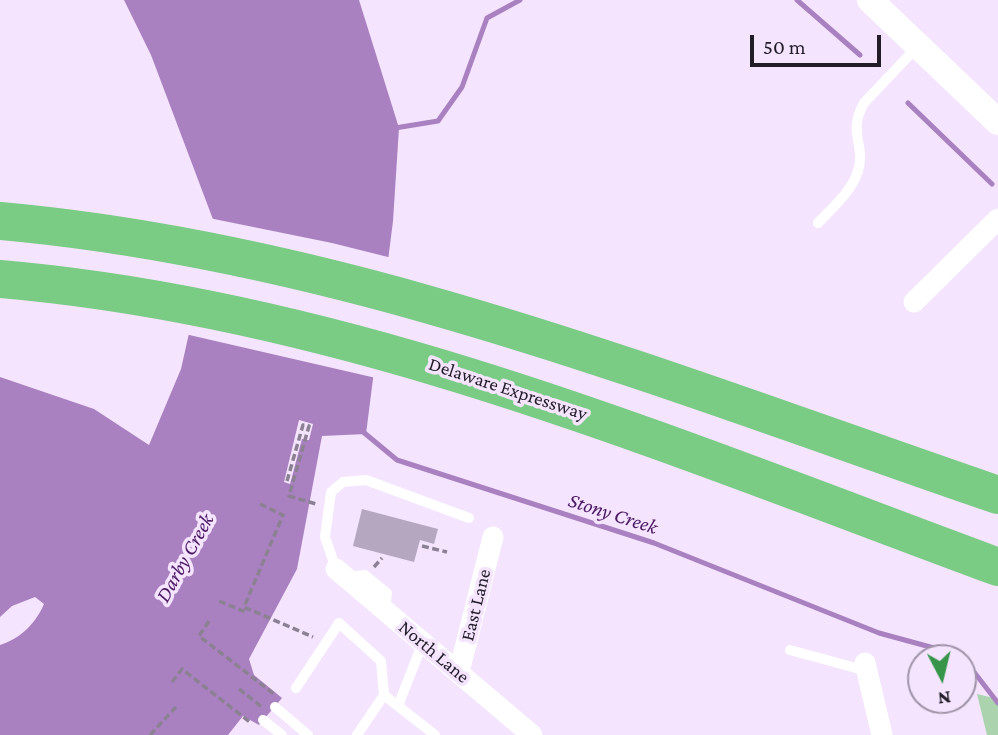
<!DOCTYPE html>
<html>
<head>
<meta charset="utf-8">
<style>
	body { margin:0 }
	#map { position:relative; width:998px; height:735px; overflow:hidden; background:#f4e4fe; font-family:"Crimson Pro",serif }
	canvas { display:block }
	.north { position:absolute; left:907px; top:644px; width:70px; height:70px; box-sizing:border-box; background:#f4e4fe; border:2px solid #a094a7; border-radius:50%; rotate:173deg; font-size:19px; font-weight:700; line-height:28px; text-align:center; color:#211c25 }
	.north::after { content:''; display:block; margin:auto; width:24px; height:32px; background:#369548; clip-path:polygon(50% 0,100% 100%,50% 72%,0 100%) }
	.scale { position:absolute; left:750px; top:35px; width:131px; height:32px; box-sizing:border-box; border:4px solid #211c25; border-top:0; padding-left:9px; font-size:21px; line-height:24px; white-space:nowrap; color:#211c25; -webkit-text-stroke:5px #f4e4fe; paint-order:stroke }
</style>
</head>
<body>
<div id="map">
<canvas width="998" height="735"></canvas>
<div class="north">N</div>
<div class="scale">50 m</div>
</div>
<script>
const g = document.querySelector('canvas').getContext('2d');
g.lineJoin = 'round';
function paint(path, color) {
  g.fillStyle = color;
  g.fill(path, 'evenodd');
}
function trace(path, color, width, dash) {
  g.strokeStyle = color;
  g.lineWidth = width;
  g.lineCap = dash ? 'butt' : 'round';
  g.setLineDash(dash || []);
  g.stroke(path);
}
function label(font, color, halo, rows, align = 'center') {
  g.font = font + ' "Crimson Pro",serif';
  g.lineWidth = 7;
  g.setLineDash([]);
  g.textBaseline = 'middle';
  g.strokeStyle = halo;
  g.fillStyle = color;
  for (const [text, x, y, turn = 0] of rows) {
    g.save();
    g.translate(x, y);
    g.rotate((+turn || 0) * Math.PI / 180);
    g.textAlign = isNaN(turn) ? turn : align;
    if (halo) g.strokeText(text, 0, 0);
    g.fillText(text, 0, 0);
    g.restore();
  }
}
paint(new Path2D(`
	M977,694L998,699V735H987Z`), '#abd4ae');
paint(new Path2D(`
	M124,0H359L399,128L393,221L366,434L322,436L297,569L249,659L254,675L282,698L259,725L243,716L228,735H0V645C20,639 36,623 44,604L35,597L12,606L0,617V377L94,409L149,445L181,369L214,222L151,55Z`), '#a981c0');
paint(new Path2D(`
	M209,218L332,243L392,258L376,378L185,334Z
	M299,420L313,424L309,440L302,439L290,484L284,482Z`), '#f4e4fe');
trace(new Path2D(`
	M797,0L860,55
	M908,103L992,184
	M395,128L438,121L462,87L487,18L520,0
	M362,431L397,460L654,543L879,633L945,651L954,658
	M963,665L974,672L998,703`), '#a981c0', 5);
paint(new Path2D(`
	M362,509L438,529L434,544L420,540L414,562L353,546Z`), '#b6a7c0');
trace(new Path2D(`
	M287,481L303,425L309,426L289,496L316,504
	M260,504L283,515L244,607L313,637
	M422,546L447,552
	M374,567L382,558
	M219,601L243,611L244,607
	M209,621L199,636L274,694
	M172,682L182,669L251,723
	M239,689L262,707
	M150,735L176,707`), '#8b8192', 3.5, [7, 3.5]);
trace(new Path2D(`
	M818,223C832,208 852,191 858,171C866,145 847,133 864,103L918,46
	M336,569L325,537L331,492L343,482L366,480L469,518
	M346,577L365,575L387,593L385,610
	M790,650L867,671
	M296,688L339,623L381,661L384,695
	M398,706L423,642
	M275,707L308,735
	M263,720L282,735
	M357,735L384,695L435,735`), '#fff', 10);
trace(new Path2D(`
	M914,302L998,219
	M336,569L532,735
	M865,663L882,735
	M459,672L493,537`), '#fff', 21);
trace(new Path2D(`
	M870,0L998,122`), '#fff', 26);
trace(new Path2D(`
	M0,221C347,252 671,383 998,495
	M0,279C349,309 673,447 998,567`), '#7acb83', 38);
label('19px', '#211c25', '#f4e4fe', [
	["Delaware Expressway",508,389,18],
	["East Lane",476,605,-76],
	["North Lane",434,652,40]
]);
label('italic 21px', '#4c1965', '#f4e4fe', [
	["Stony Creek",613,514,18],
	["Darby Creek",185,558,-61]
]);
</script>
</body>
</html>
